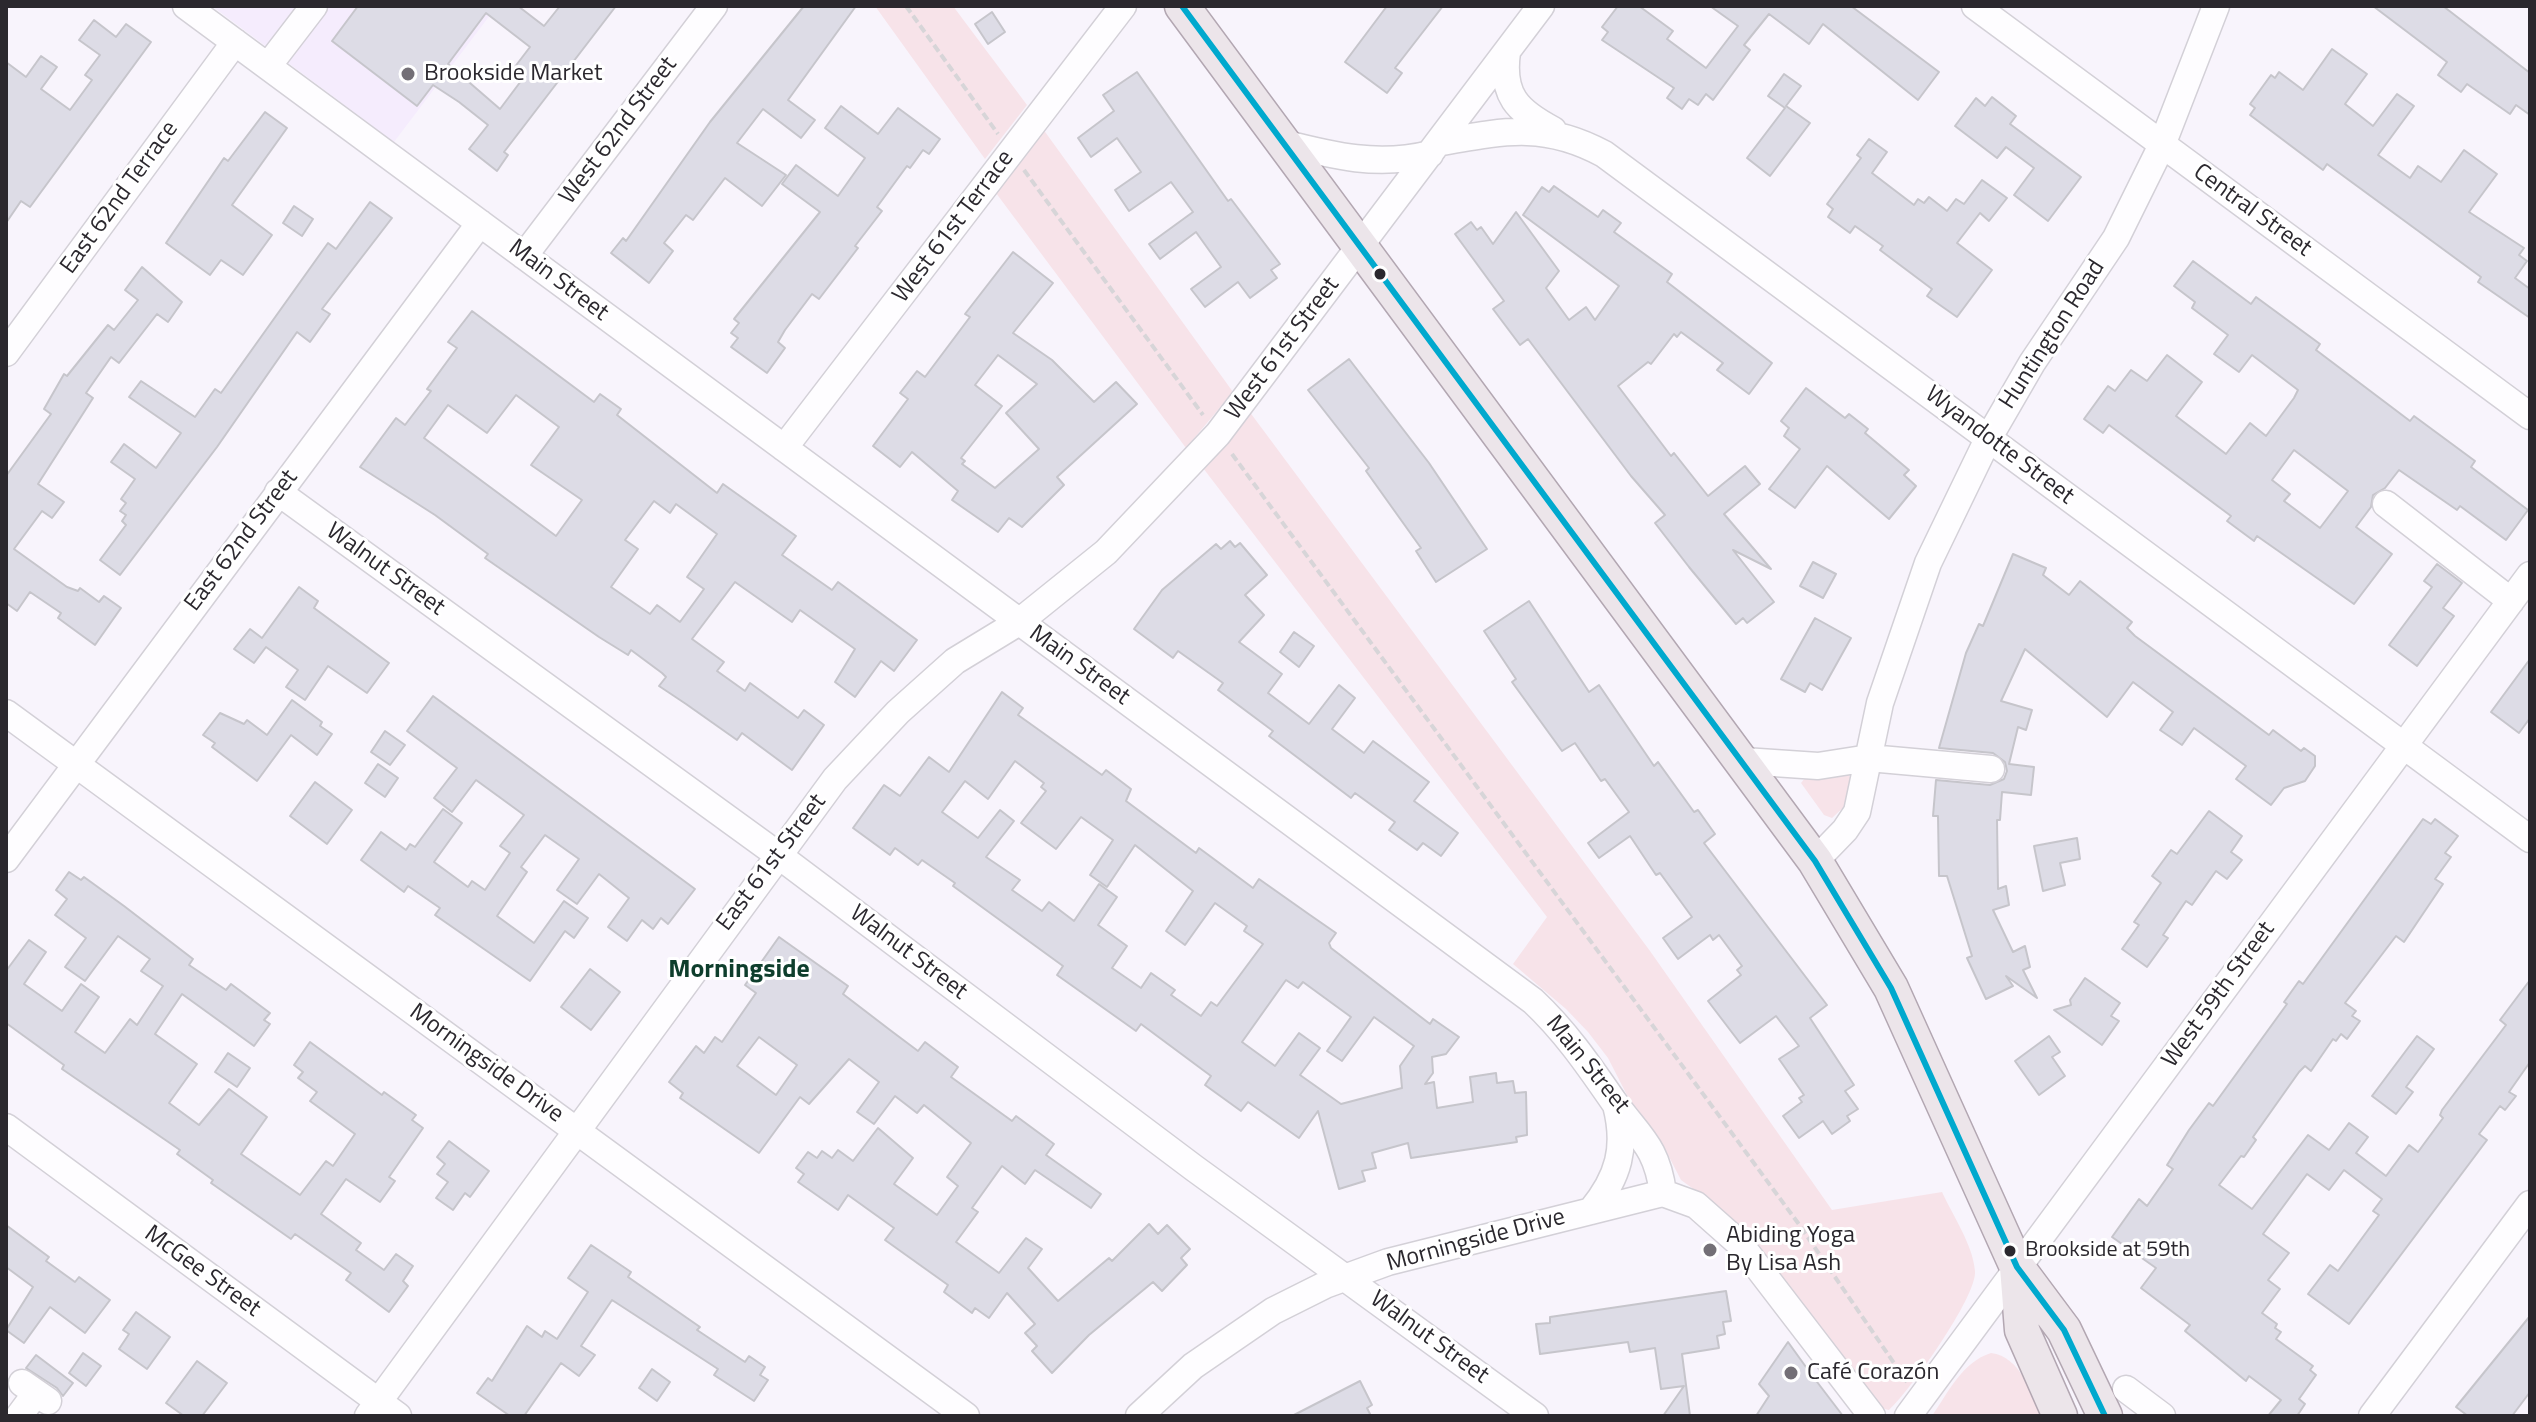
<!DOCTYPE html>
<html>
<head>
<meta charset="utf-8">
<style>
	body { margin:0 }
	#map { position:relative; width:2536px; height:1422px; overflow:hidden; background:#f8f4fc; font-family:"Titillium Web",sans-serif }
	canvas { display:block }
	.frame { position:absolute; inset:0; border:8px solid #2b282e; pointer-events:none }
</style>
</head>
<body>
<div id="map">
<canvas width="2536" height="1422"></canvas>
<div class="frame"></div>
</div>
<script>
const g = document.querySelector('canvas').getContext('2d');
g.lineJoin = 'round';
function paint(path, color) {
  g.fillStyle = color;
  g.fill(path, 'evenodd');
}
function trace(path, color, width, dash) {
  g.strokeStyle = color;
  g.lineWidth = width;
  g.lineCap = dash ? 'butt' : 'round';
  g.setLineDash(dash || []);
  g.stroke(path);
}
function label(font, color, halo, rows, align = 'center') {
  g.font = font + ' "Titillium Web",sans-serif';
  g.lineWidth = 6;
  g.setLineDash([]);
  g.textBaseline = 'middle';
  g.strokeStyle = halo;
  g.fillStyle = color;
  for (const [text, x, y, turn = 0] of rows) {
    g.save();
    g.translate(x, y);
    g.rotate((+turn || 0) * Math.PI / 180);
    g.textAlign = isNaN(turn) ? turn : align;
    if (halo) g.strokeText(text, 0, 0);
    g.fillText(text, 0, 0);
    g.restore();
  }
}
paint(new Path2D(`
	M212,6H497L394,142Z`), '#f5ecfd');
paint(new Path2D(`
	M875,6H953L1027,105L985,159Z
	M1043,129L1233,392L1186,448L996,193Z
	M1249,411L1650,951L1832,1210L1942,1192C1953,1216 1973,1245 1975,1271C1977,1297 1909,1392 1889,1410L1877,1407L1706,1198L1681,1180L1663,1145L1630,1101L1608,1058L1588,1032L1566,1009L1513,964L1547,917L1203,468Z
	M1848,773L1851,779L1846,805L1832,818L1824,815L1801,783L1805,778Z
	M1991,1353C2021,1357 2030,1392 2042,1416H1932C1948,1393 1962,1362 1991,1353Z`), '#f7e3e9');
const building = new Path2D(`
	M358,6H518L544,26L560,6H616L504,152L508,155L497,171L469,149L488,125L459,102L433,85L417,106L332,41ZM486,13L530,47L514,68L524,77L500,109L448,64Z
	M804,6H856L788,100L815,120L801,138L763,109L737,143L786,175L762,206L725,178L693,220L686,215L664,243L673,251L649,283L611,253L623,238L626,241L710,122Z
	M1387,6H1443L1395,68L1402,73L1387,93L1345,62Z
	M1618,6H1639L1673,31L1667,39L1706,68L1738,26L1710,6H1851L1939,72L1918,100L1823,24L1809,44L1769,14L1744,45L1750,50L1713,100L1706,94L1698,105L1689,99L1682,109L1667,98L1674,88L1602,40L1608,32L1602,27Z
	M2373,6H2443L2530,73V115L2516,105L2510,114L2467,84L2461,92L2438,75L2447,62Z
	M992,12L1005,32L988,44L975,24Z
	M94,20L116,37L126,24L151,42L30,207L21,201L6,223V62L26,77L41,56L57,67L41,89L70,110L92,80L85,75L100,55L79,40Z
	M2332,49L2367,74L2345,104L2373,126L2397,94L2414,106L2378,155L2410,178L2418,166L2441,182L2464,150L2497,174L2469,212L2524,248L2519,255L2527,261L2515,278L2530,289V318L2478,282L2481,277L2327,164L2323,170L2250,115L2255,108L2250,104L2271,75L2275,78L2279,72L2303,90Z
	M1137,72L1228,201L1231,199L1280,264L1271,270L1277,278L1250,298L1238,282L1205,307L1191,289L1221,267L1196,232L1160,259L1149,244L1193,212L1171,182L1129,211L1115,190L1141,172L1117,138L1091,157L1078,138L1114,111L1103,95Z
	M1784,74L1801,86L1786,106L1810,123L1770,176L1747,158L1785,108L1768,96Z
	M1992,97L2016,116L2010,124L2081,177L2048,221L2014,195L2034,168L2006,147L1997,158L1955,126L1976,98L1985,106Z
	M841,106L878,134L898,108L940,139L929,154L923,150L910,168L907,166L877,207L882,211L855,246L858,248L819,299L812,294L785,330L778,342L785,348L767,373L731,347L738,338L731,333L739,323L734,319L820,212L782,184L796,165L838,196L865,158L825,128Z
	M265,112L287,128L232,205L272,235L243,275L221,260L210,275L166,243L224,158L228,161Z
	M1869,139L1887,152L1872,173L1914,205L1918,199L1924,203L1929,197L1947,211L1956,199L1964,204L1982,180L2007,198L1989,221L1980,213L1957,243L1992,270L1957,317L1927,296L1932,289L1880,250L1883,246L1855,226L1850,233L1828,217L1833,209L1827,204L1861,158L1857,155Z
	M1554,186L1598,217L1603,210L1621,223L1614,232L1672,274L1667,282L1772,363L1749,394L1717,370L1723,363L1681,332L1677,337L1674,334L1651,364L1648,362L1618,386L1671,456L1674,453L1708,496L1745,466L1760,484L1724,514L1771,569L1733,550L1774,602L1747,623L1743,618L1736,624L1689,567L1655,523L1665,515L1631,476L1528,339L1520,345L1493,309L1504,301L1455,234L1471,222L1477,230L1481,227L1493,244L1516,212L1559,271L1546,288L1569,320L1586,307L1595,320L1619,286L1523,215L1542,187L1549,192Z
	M370,202L392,218L322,309L330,314L310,342L297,332L217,447L120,575L100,560L126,525L122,521L126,515L120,511L126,503L121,499L135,479L111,462L124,444L156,468L181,433L129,397L141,381L195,417L215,389L221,393L328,243L336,249Z
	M294,206L313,219L302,236L283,223Z
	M1013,252L1053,283L1013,333L1052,360L1094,402L1116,382L1137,404L1057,477L1064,485L1022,527L1009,518L998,532L952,500L958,491L912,452L900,467L873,446L908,399L900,393L917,371L925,377L970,317L965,314ZM998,355L1037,384L1006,413L1039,449L995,488L962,464L965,461L961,458L1002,406L975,385Z
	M2193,261L2251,304L2256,297L2320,344L2316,350L2410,421L2414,416L2475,461L2471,467L2528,510L2506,540L2460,506L2457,510L2399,470L2385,488L2373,495L2371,507L2356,527L2392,554L2354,604L2257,536L2254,541L2227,521L2231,516L2109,425L2103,433L2084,419L2108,386L2115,391L2131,370L2147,381L2167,355L2202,382L2176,416L2226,454L2250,423L2266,436L2294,398L2298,390L2252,355L2239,372L2214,354L2228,335L2192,308L2195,302L2174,286ZM2294,450L2348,491L2320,528L2284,501L2290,494L2272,480Z
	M142,267L182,302L168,322L157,314L119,363L111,357L86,393L93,398L38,484L64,502L52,518L42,511L14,549L67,587L78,591L80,588L99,602L104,596L121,608L95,645L58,618L61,613L30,592L17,611L6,603V476L51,414L44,409L64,374L67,376L108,325L114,330L138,300L125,290Z
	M472,311L594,402L600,394L621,409L617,415L717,493L723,484L796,536L782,555L832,590L838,582L917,640L894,671L881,661L855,697L835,682L855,649L800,610L792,622L735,582L692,639L724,662L717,671L745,691L750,683L798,718L804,710L824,725L792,770L742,733L737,740L686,704L659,686L666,677L662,673L631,650L628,655L599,637L485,558L488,554L435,515L360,467L396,418L405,425L431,391L427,389L457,348L448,342ZM516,395L559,427L531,465L582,500L556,536L424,438L448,405L487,433ZM654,501L670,513L676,504L717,534L687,577L704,589L680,622L657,605L650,614L611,587L638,549L625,540Z
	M1349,359L1429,463L1487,549L1436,582L1416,551L1421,548L1366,471L1369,468L1308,390Z
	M1806,388L1845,418L1849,414L1868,429L1865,433L1909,470L1904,475L1916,486L1889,519L1827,466L1795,508L1769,489L1800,449L1784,436L1789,428L1781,421Z
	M1230,541L1235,547L1240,543L1267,575L1245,595L1264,615L1239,642L1282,674L1268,693L1309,724L1339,685L1355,698L1332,729L1364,753L1373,741L1429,782L1414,801L1458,833L1441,856L1423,843L1417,850L1389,830L1395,822L1355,793L1351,798L1269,736L1273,731L1218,690L1223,683L1178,651L1173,658L1134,629L1162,590L1216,544L1221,549Z
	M2013,554L2046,568L2043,575L2069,595L2080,581L2132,622L2127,628L2135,636L2269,735L2273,730L2301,751L2304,748L2315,756V766L2305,781L2284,788L2271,805L2236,779L2246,766L2194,728L2182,745L2160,730L2173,712L2133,682L2107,717L2025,649L2001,701L2032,710L2026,730L2018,727L2009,764L2034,767L2031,795L2002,792L2000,820H1997L1998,889L2006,886L2009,905L1993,910L2013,952L2025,946L2030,967L2023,970L2037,998L2006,976L2013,986L1986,999L1967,958L1972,956L1947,876H1939L1938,816H1933L1936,780L1990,785L2004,779L2007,771L2005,762L1993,753L1939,748L1966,653L1979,624L1983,626Z
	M1813,562L1836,574L1823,598L1800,586Z
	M2437,564L2462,583L2443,608L2454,616L2417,666L2389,645L2432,587L2424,581Z
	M299,587L318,601L314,608L389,663L367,693L328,666L305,700L286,687L298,670L266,647L254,663L234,649L250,629L262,638Z
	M1529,601L1589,692L1599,685L1654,766L1658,762L1694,812L1698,810L1715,834L1704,843L1827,1005L1810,1018L1854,1085L1845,1091L1858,1109L1847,1116L1850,1121L1832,1134L1823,1121L1799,1138L1783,1116L1802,1102L1799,1098L1804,1095L1779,1059L1799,1046L1776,1016L1740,1043L1708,1001L1741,975L1737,970L1742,966L1719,935L1713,940L1710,935L1678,959L1663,938L1692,917L1660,873L1656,875L1630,836L1599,858L1588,843L1629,812L1605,779L1601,781L1575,743L1562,751L1512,682L1516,679L1484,631Z
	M1815,618L1851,638L1822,690L1810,683L1805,692L1781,679Z
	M1294,632L1314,646L1299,667L1280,652Z
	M2530,659V718L2519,733L2491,712Z
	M1002,692L1023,708L1018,715L1102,775L1106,770L1131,789L1126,801L1196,853L1199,848L1253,888L1259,879L1310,915L1336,933L1329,943L1331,948L1430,1024L1433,1019L1459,1037L1446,1054L1432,1057L1433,1073L1425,1084L1434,1082L1437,1108L1473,1102L1470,1077L1496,1073L1497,1083L1513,1081L1515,1093L1526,1092L1527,1135L1516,1137L1517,1142L1411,1158L1408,1143L1372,1153L1376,1168L1362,1171L1365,1181L1339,1189L1318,1111L1299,1138L1248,1102L1241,1111L1205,1085L1211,1076L1141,1024L1136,1031L1057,975L1063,966L953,886L955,883L922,860L918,865L895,848L890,855L853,828L884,785L900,796L929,757L949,772ZM1015,761L1044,783L1041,787L1046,791L1021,823L1056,849L1081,817L1113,840L1090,875L1107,887L1135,845L1193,891L1166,931L1185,945L1215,903L1247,926L1244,931L1263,944L1217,1006L1211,1002L1201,1016L1171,995L1175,990L1151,973L1141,988L1112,968L1127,946L1098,925L1117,897L1099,884L1074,921L1049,902L1042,911L1012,890L1020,880L986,857L1014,821L1000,810L978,838L942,812L965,781L988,799ZM1286,980L1298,988L1303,982L1351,1017L1327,1051L1342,1061L1374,1017L1414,1046L1400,1066L1402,1088L1341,1104L1300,1075L1320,1048L1299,1033L1275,1066L1242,1042Z
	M433,696L695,889L668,924L661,918L653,929L642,920L627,941L608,927L629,898L599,874L577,904L557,890L579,859L545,835L521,867L527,872L497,916L534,943L564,901L588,918L574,938L565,931L530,981L435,915L440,908L408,886L404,892L361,860L381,832L406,850L410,844L415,847L443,809L462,823L434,862L468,887L472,881L485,890L510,853L500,846L524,815L476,780L452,812L434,798L457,768L407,731Z
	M292,700L322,722L320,726L332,734L317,755L291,735L257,781L212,747L215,743L203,735L220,713L244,724L247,720L267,735Z
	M385,731L405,745L390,765L371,752Z
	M378,764L398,778L385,797L365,783Z
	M315,782L352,810L327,844L290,816Z
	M2209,811L2242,836L2231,852L2242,860L2227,879L2216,871L2192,905L2186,901L2163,935L2168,938L2147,967L2122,949L2139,925L2134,922L2161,883L2152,876L2171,850L2177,854Z
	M2423,819L2431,824L2435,819L2458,836L2445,853L2451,857L2435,879L2443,884L2404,942L2396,936L2345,1003L2356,1011L2352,1016L2360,1021L2347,1039L2341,1034L2336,1041L2333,1039L2311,1071L2305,1066L2299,1072L2253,1137L2256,1140L2244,1157L2241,1156L2219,1185L2252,1209L2308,1135L2329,1150L2349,1123L2368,1137L2356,1153L2386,1176L2409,1145L2418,1152L2443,1118L2440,1115L2442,1110L2506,1025L2500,1020L2530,980V1062L2509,1092L2516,1096L2505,1110L2500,1106L2479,1134L2487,1140L2349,1324L2308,1294L2330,1265L2338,1271L2379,1215L2373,1211L2382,1199L2344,1170L2329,1190L2307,1174L2263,1234L2289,1253L2268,1280L2280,1289L2262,1313L2277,1324L2275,1328L2281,1332L2276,1339L2313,1366L2310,1370L2316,1375L2299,1399L2305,1404L2297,1416H2268L2281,1400L2249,1376L2246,1381L2185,1331L2190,1325L2141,1288L2156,1268L2112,1237L2139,1199L2147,1206L2173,1169L2167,1165L2189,1130L2209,1103L2213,1106L2287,1004L2284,1002L2299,981L2303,984Z
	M2077,838L2080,859L2060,863L2065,885L2043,891L2034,846Z
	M69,872L81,880L84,877L124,906L193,959L189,965L226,990L231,984L270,1013L264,1020L270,1024L254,1046L182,994L155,1034L197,1064L169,1103L199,1125L229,1089L267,1117L241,1154L300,1195L326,1161L333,1166L355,1134L310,1101L317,1092L298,1078L303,1072L294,1065L310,1042L382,1095L384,1092L416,1115L412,1120L423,1128L389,1177L395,1181L380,1202L346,1179L321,1214L361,1243L356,1250L384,1270L396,1254L413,1266L403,1281L408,1286L389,1312L346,1280L351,1273L295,1234L291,1239L211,1183L213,1180L177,1154L180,1150L62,1069L64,1065L6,1023V971L29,940L46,952L24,984L62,1011L81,984L99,997L75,1032L105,1053L130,1019L137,1025L163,986L141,971L150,959L118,936L85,981L65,967L86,938L55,915L67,899L56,890Z
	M779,937L848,986L843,994L890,1030L918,1051L925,1042L958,1067L951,1077L1012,1121L1016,1116L1054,1144L1046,1155L1101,1194L1091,1208L1035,1170L1025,1184L1002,1166L972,1208L978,1212L956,1242L999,1273L1026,1238L1042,1249L1028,1268L1058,1301L1109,1258L1112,1261L1149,1224L1158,1234L1167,1225L1190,1249L1181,1258L1187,1265L1162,1291L1153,1282L1089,1335L1052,1373L1032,1351L1037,1346L1025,1333L1035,1324L1007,1293L989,1318L975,1308L972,1313L944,1292L948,1285L885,1240L894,1228L848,1195L838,1210L798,1182L804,1174L796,1168L808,1152L817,1158L822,1151L832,1158L838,1150L853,1161L878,1128L913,1158L894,1184L937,1215L958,1186L947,1177L971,1143L924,1105L917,1113L895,1096L874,1124L857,1112L879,1082L849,1059L809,1104L800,1097L759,1153L680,1098L683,1093L669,1082L696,1046L704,1053L715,1037L722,1042L756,993L745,985ZM759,1037L797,1065L776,1095L737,1066Z
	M590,969L620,992L591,1030L561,1007Z
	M2085,978L2120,1003L2111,1016L2119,1021L2102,1045L2054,1010L2071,1005L2070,1000Z
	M2049,1036L2060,1052L2052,1057L2065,1076L2039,1095L2015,1061Z
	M2417,1036L2434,1049L2406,1087L2413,1092L2396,1114L2372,1096Z
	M228,1053L250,1068L237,1087L215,1072Z
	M449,1141L489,1171L470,1197L465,1193L453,1210L436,1198L448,1182L437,1174L445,1164L437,1157Z
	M6,1225L49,1257L46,1261L75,1282L79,1277L110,1300L85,1333L50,1307L24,1343L6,1330L33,1287L6,1267Z
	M591,1245L631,1272L628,1277L700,1327L697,1330L745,1362L749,1356L765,1367L760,1375L768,1380L754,1401L714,1375L718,1369L612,1300L581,1346L595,1355L579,1376L561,1363L524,1416H510L477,1393L488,1378L492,1381L527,1326L542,1337L545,1331L557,1339L588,1292L568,1278Z
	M1726,1291L1731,1321L1723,1322L1725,1334L1717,1336L1719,1348L1682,1354L1690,1416H1663L1684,1386L1661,1389L1655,1348L1630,1352L1628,1342L1540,1354L1536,1324L1550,1323V1317Z
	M136,1312L170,1337L147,1369L119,1349L129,1334L123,1330Z
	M2530,1316V1392L2512,1416H2468L2456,1407Z
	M1788,1342L1811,1374L1843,1416H1756L1769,1396L1759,1384Z
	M83,1353L101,1366L86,1386L69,1373Z
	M36,1355L73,1383L63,1396L57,1388L26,1368Z
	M197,1361L227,1383L202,1416H184L166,1403Z
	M652,1369L670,1382L657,1401L639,1388Z
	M1360,1381L1372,1405L1367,1408L1371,1416H1292Z`);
paint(building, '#dddce6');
trace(building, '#c6c5cb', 2);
const minor = new Path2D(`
	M186,6L1533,1001C1566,1032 1589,1066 1614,1102C1639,1137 1657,1146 1663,1193
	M1975,6L2530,416
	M1507,52C1501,95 1517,111 1553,130
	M268,66L314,6
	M1442,142C1504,131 1545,122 1604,154L2530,839
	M1283,143C1334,156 1378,167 1430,154
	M524,256L714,6
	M6,353L235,42
	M784,448L1123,6
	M278,492L778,855L1194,1168L1535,1416
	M2386,504L2511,601
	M6,713L966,1416
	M1744,761L1818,766L1869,758L1991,769
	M6,859L480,223
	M1815,861L1845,830L1857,812L1880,703L1928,563L1988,439L2032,363L2116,238L2162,145L2216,6
	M6,1127L398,1416
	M1663,1193L1696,1205L1740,1244L1872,1416
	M1591,1211C1619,1177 1627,1147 1616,1105
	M22,1383L48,1401
	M2126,1389L2162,1416
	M19,1416L36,1393
	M368,1416L835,779L898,712L955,661L1019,622L1106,552L1218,434L1541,6
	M1139,1416L1193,1366L1273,1311L1325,1285L1388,1262L1663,1193
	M1908,1416L2530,575
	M2372,1416L2530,1204`);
const major = new Path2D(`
	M1182,6L1815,861L1891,988L2017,1267L2064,1330L2105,1416
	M2017,1267L2022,1330L2060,1416`);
trace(minor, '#d3d0d7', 29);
trace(major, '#b3a7b2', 37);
trace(new Path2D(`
	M906,6L998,134
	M1024,170L1203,415
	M1232,454L1798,1223L1907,1382`), '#d7d5d8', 4, [8, 4]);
trace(minor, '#fefdff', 26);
trace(major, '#ece5ea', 34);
trace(new Path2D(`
	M1182,6L1815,861L1891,988L2017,1267L2064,1330L2105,1416`), '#00a9ce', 6);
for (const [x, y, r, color] of [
	[408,74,8,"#736f76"],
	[1380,274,7,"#2b282e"],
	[1710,1250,8,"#736f76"],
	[2010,1251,7,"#2b282e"],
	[1791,1373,8,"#736f76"]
]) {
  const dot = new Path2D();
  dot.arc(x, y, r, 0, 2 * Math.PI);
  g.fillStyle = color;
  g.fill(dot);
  trace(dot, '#fff', 3);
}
label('22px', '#2b282e', '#fff', [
	["Brookside at 59th",2025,1251]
], 'left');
label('24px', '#2b282e', '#fff', [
	["Brookside Market",424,74],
	["Abiding Yoga",1726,1236],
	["By Lisa Ash",1726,1264],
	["Café Corazón",1807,1373]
], 'left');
label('24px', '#2b282e', '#fff', [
	["West 62nd Street",619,131,-53],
	["East 62nd Terrace",120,198,-54],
	["Central Street",2252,211,36],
	["West 61st Terrace",954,227,-53],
	["Main Street",558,281,37],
	["Huntington Road",2053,335,-57],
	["West 61st Street",1283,349,-53],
	["Wyandotte Street",1999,446,37],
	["East 62nd Street",242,541,-53],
	["Walnut Street",385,570,36],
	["Main Street",1079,666,36],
	["East 61st Street",772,863,-53],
	["Walnut Street",908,953,37],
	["West 59th Street",2219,995,-54],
	["Morningside Drive",486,1064,36],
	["Main Street",1587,1065,51],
	["Morningside Drive",1476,1241,-15],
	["McGee Street",202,1272,36],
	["Walnut Street",1429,1338,36]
]);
label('bold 26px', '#0e3e2c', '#fff', [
	["Morningside",739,971]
]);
</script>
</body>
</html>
